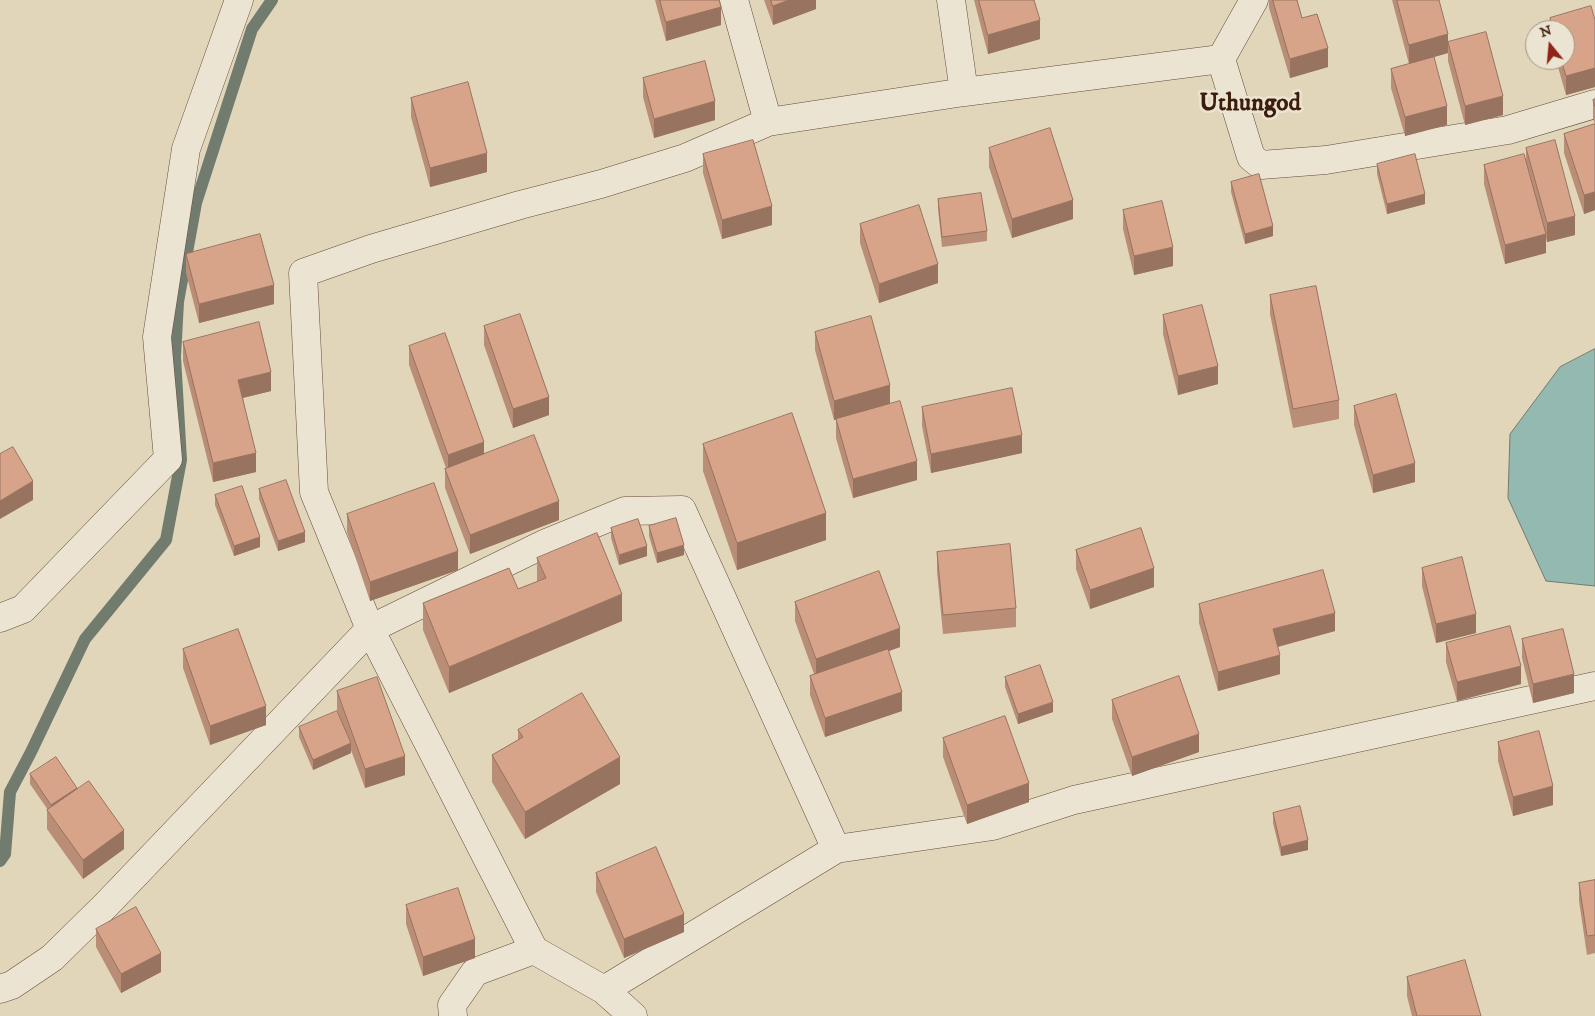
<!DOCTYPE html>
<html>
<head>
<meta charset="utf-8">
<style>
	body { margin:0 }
	#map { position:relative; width:1595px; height:1016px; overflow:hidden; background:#e1d6ba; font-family:"IM FELL DW Pica",serif }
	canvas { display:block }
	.north { position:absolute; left:1525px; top:20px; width:50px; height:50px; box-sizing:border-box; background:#ece4d2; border:1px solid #a69483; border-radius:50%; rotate:343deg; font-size:14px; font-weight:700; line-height:20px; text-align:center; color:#3c1d0c }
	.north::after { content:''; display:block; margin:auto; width:18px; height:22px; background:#8f2418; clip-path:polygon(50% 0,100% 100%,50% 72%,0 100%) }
</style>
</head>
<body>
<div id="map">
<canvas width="1595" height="1016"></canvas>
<div class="north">N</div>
</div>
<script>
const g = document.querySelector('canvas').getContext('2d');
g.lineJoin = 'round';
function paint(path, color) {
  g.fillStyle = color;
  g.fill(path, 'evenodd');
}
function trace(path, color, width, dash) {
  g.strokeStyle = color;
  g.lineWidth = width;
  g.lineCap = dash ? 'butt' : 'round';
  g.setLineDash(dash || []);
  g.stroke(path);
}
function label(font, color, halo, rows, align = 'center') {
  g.font = font + ' "IM FELL DW Pica",serif';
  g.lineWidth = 5;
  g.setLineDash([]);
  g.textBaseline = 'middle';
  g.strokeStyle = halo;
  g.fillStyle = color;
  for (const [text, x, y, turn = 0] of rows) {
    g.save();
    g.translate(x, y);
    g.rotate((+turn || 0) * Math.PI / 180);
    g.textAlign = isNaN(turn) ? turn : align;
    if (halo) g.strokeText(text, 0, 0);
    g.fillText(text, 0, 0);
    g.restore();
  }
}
const water = new Path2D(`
	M1595,349V586L1546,581L1508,498L1510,434L1560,367Z`);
paint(water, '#94b9b0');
trace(water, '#717b6e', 1);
trace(new Path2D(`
	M0,861L5,854L10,792L31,752L85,639L166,540L181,460L175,357L178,302L196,203L252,29L272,0`), '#717b6e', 12);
const minor = new Path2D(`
	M951,0L964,92
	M1254,0L1221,59L1251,157L1261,165L1326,160L1508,130L1595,104
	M768,122L964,92L1221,59
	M0,618L23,609L168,459L157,337L186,149L239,0
	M534,950L370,629L314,492L303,273L371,249L520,205L601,184L685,158L768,122L734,0
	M0,989L12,985L52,958L107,904L370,629L544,544L625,511L682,510L836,849
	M604,990L633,1016
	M453,1016L452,1005L475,972L534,950L604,990L836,849L993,826L1074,800L1595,686`);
trace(minor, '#654b38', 29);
trace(minor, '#ece4d2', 28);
paint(new Path2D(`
	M655,0H719L721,25L666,41Z
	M764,0H816V9L773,25Z
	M974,0H1034L1040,39L988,54Z
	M1269,0H1297L1302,18L1328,67L1290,78L1269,8Z
	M1392,0H1439L1448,42L1503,115L1465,125L1448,61V53L1434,57L1447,125L1405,136L1391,88V69L1409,64Z
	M1550,18L1595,20V87L1566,95L1556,60H1565V30H1550Z
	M643,78L715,120L654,138L643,97Z
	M411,98L487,172L430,187L411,117Z
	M1595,99V210L1584,214L1564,153V134L1595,124L1593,119V100Z
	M989,148L1073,219L1012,238L989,167Z
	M1526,148L1575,235L1547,242L1546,238V253L1505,264L1484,184V165L1526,163Z
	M703,154L772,225L722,239L703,173Z
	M1377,164L1425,204L1387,214L1377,174Z
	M1231,182L1273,236L1245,244L1231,192Z
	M938,199L987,231V241L942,247L938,209Z
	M1123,210L1173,266L1134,275L1123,229Z
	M860,224L938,283L879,303L860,243Z
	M186,254L274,304L199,323L186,273Z
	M1270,295L1339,400V419L1293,428L1270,314Z
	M1163,315L1218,384L1178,395L1163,334Z
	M484,326L549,415L513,428L484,345Z
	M815,332L890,404L834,420L815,350Z
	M183,342L271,391L243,398L256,472L213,482L183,361Z
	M409,346L484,454L559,520L470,554L445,488V469L446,468L409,365Z
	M1354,406L1415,482L1373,493L1354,425Z
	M922,407L1022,453L931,473L922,426Z
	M836,419L917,480L853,498L836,438Z
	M703,444L826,540L737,570L703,471Z
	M259,489L305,542L278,551L259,499Z
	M215,495L260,547L234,556L215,505Z
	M347,514L458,570L370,601L347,532Z
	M649,526L684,555L657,563L649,536Z
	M611,528L647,556L619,565L611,538Z
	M1076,550L1154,587L1090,609L1076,569Z
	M937,552L1016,608V627L943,634L937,571Z
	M537,558L622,621L449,693L423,630V603L518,589L537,582Z
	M1422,568L1476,633L1436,643L1422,586Z
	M795,602L900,647L888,651L902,711L825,737L810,695V676L814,674L795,621Z
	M1199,604L1335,631L1278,647L1280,674L1218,691L1199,623Z
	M1522,639L1574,693L1533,703L1522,658Z
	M1446,643L1521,684L1457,701L1446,662Z
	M183,649L266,725L210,745L183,668Z
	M1005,677L1053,712L1018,724L1005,687Z
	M337,691L405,775L365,788L351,750V753L313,770L299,737V727L340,717L337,710Z
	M1112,700L1199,752L1132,776L1112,719Z
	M518,730L620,784L525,839L492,782V755L518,740Z
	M943,738L1029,802L967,824L943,757Z
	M1498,742L1553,805L1513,816L1498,761Z
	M30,774L77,788L124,849L83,879L47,829V810H48L30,784Z
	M1273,813L1308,850L1281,856L1273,823Z
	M596,873L684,932L624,958L596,892Z
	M1595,880V953L1587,955L1579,901V883Z
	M406,905L475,958L423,976L406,924Z
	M96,929L161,972L121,993L96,947Z
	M1407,977L1481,1016H1412L1407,996Z`), '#ba8d76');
paint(new Path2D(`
	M789,0H816V9L773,25V6Z
	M721,7V25L666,41V22Z
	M1040,20V39L988,54V35Z
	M1448,34V53L1409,64V45Z
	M1328,48V67L1290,78V59Z
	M1595,68V87L1566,95V76Z
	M1503,96V115L1465,125V106Z
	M715,101V120L654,138V119Z
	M1447,106V125L1405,136V117Z
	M487,153V172L430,187V168Z
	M1595,192V210L1584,214V195Z
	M1425,194V204L1387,214V204Z
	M1073,200V219L1012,238V219Z
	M772,206V225L722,239V220Z
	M1575,216V235L1547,242V223Z
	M1273,226V236L1245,244V234Z
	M1546,234V253L1505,264V245Z
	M1173,247V266L1134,275V256Z
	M938,264V283L879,303V284Z
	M274,285V304L199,323V304Z
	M1218,366V384L1178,395V376Z
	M271,372V391L238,399V380Z
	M890,385V404L834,420V401Z
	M549,397V415L513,428V409Z
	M1022,435V453L931,473V454Z
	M484,442V461L448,474V455Z
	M256,453V472L213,482V463Z
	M917,461V480L853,498V479Z
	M1415,463V482L1373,493V475Z
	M33,481V500L0,519V501Z
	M559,501V520L470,554V535Z
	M826,513V540L737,570V543Z
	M305,532V542L278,551V541Z
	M260,537V547L234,556V546Z
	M684,545V555L657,563V553Z
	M647,546V556L619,565V555Z
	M458,551V570L370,601V582Z
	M1154,568V587L1090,609V590Z
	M622,594V621L449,693V667Z
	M1335,613V631L1273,648V629Z
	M1476,614V633L1436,643V624Z
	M900,628V647L816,678V659Z
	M1280,655V674L1218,691V672Z
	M1521,666V684L1457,701V682Z
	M1574,674V693L1533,703V684Z
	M902,692V711L825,737V718Z
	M1053,702V712L1018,724V714Z
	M266,706V725L210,745V726Z
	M1199,734V752L1132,776V757Z
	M351,743V753L313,770V760Z
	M405,756V775L365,788V769Z
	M620,757V784L525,839V812Z
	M1029,783V802L967,824V805Z
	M1553,786V805L1513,816V797Z
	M77,788L51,815V805Z
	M124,830V849L83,879V860Z
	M1308,840V850L1281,856V847Z
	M684,914V932L624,958V939Z
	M475,939V958L423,976V957Z
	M161,953V972L121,993V974Z`), '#977360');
const building = new Path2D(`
	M660,0H719L721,7L666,22Z
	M771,0H789L773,6Z
	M979,0H1034L1040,20L988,35Z
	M1273,0H1297L1302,18L1317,14L1328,48L1290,59Z
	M1397,0H1439L1448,34L1409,45Z
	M1591,6L1595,20V68L1566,76L1561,60H1565V30H1553L1550,18Z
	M1486,32L1503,96L1465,106L1448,42Z
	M1434,57L1447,106L1405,117L1391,69Z
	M705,61L715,101L654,119L643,78Z
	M468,82L487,153L430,168L411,98Z
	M1595,99V107L1593,100Z
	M1595,124V192L1584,195L1564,134Z
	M1050,128L1073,200L1012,219L989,148Z
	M753,140L772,206L722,220L703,154Z
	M1555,140L1575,216L1547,223L1526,148Z
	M1415,154L1425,194L1387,204L1377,164Z
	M1524,154L1546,234L1505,245L1484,165Z
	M1259,174L1273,226L1245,234L1231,182Z
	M981,193L987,231L942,237L938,199Z
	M1162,201L1173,247L1134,256L1123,210Z
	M919,205L938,264L879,284L860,224Z
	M260,234L274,285L199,304L186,254Z
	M1316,286L1339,400L1293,409L1270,295Z
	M1202,305L1218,366L1178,376L1163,315Z
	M520,314L549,397L513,409L484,326Z
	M871,316L890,385L834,401L815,332Z
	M259,322L271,372L238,380L256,453L213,463L183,342Z
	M445,333L484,442L448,455L409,346Z
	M1012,388L1022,435L931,454L922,407Z
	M1396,394L1415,463L1373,475L1354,406Z
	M900,401L917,461L853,479L836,419Z
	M792,413L826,513L737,543L703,444Z
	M534,435L559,501L470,535L445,469Z
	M13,447L33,481L0,501V454Z
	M286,480L305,532L278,541L259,489Z
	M434,483L458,551L370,582L347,514Z
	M242,486L260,537L234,546L215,495Z
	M676,518L684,545L657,553L649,526Z
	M638,519L647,546L619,555L611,528Z
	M1141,528L1154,568L1090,590L1076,550Z
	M597,533L622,594L449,667L423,603L509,568L518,589L546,578L537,558Z
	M1010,544L1016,608L943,615L937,552Z
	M1462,557L1476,614L1436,624L1422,568Z
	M1323,570L1335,613L1273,629L1280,655L1218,672L1199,604Z
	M879,571L900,628L816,659L795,602Z
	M1510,626L1521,666L1457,682L1446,643Z
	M238,629L266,706L210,726L183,649Z
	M1563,629L1574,674L1533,684L1522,639Z
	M888,649L902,692L825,718L810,676Z
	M1040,665L1053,702L1018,714L1005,677Z
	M1179,676L1199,734L1132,757L1112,700Z
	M377,677L405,756L365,769L337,691Z
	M582,693L620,757L525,812L492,755L523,737L518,730Z
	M337,711L351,743L313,760L299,727Z
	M1005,716L1029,783L967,805L943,738Z
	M1539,731L1553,786L1513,797L1498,742Z
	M56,757L77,788L51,805L30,774Z
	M89,781L124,830L83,860L47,810Z
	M1300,806L1308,840L1281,847L1273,813Z
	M656,847L684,914L624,939L596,873Z
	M1595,880V935L1587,936L1579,883Z
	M458,888L475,939L423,957L406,905Z
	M136,907L161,953L121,974L96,929Z
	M1465,960L1481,1016H1417L1407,977Z`);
paint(building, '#d8a489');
trace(building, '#977360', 1);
label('bold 25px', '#3c1d0c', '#ece4d2', [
	["Uthungod",1250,105]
]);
</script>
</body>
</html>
